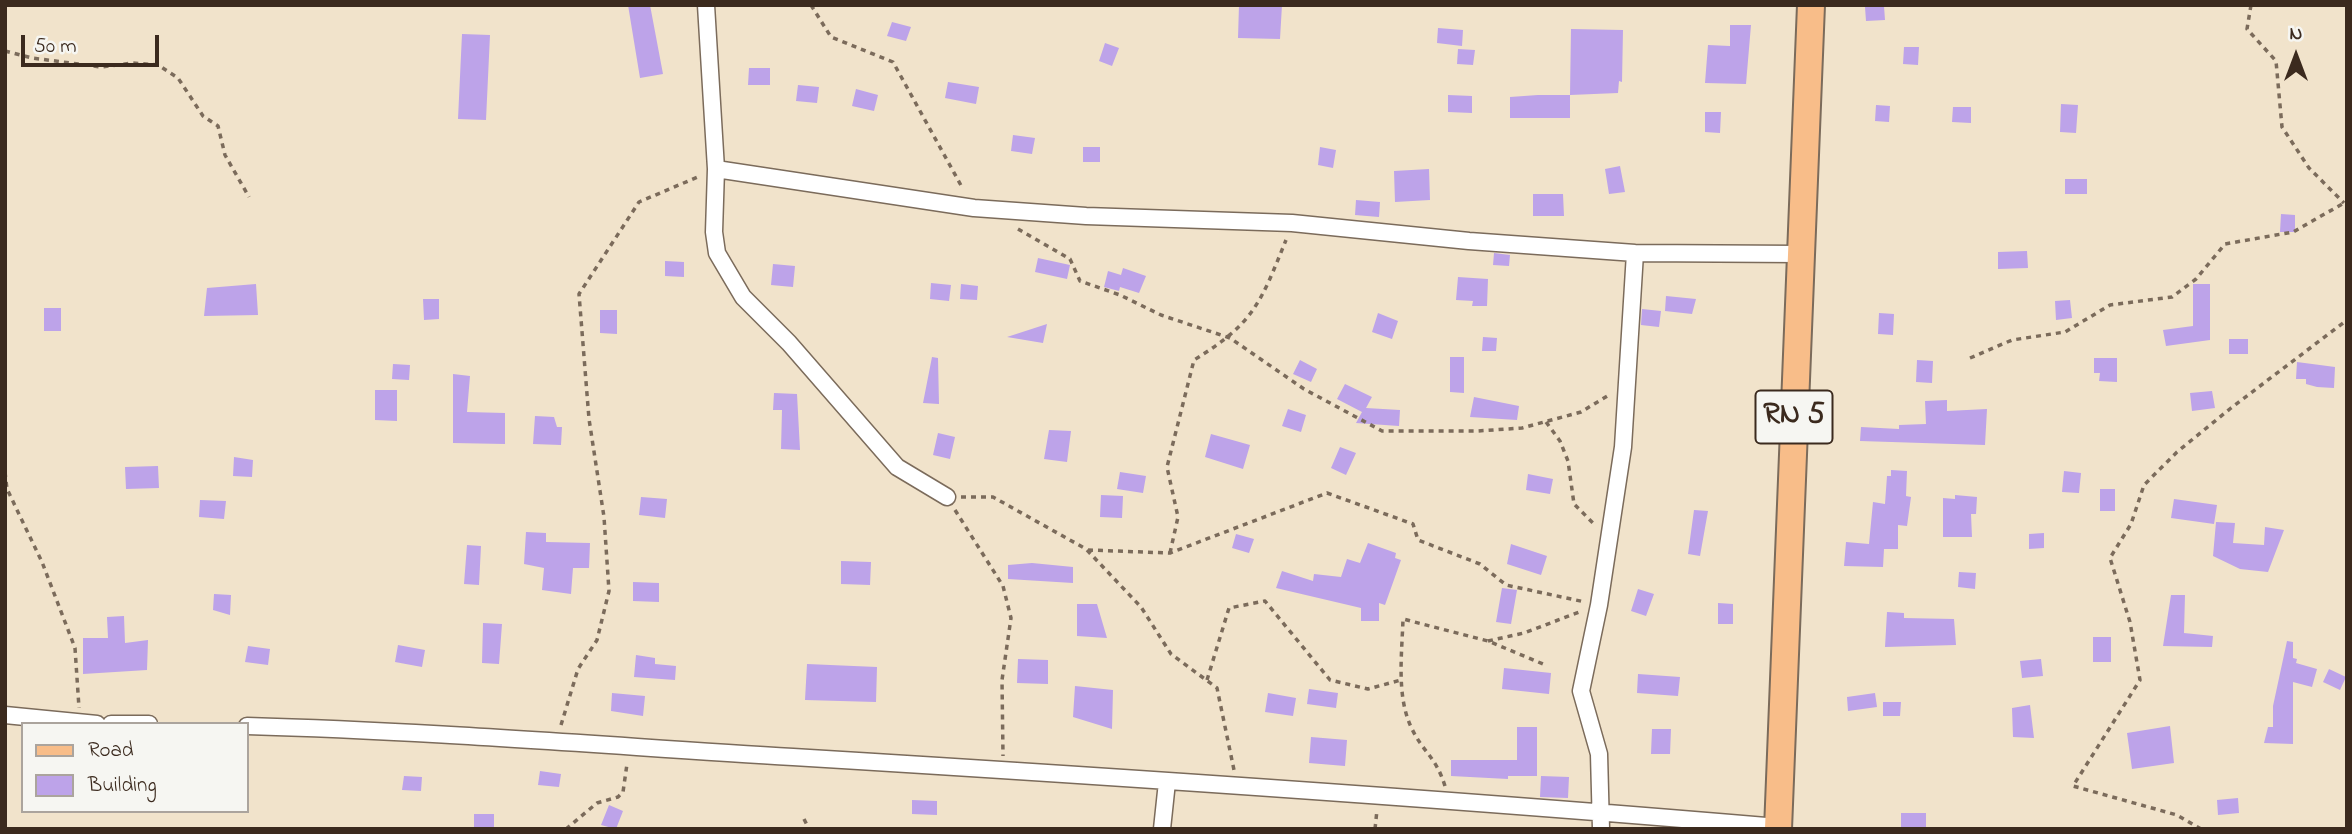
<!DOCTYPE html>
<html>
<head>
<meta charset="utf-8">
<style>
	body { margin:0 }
	#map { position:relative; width:2352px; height:834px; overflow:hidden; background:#f1e3cb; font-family:"Indie Flower",sans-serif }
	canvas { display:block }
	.frame { position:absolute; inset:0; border:7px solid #3b2a1e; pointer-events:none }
	.legend { position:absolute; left:21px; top:722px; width:228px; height:91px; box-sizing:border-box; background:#f6f6f2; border:2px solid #aba49d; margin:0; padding:9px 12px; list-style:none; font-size:21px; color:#3b2a1e }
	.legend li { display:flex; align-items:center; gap:14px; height:35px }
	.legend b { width:35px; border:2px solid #aba49d }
	.north { position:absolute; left:2261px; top:21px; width:70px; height:70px; -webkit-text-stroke:5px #f6f6f2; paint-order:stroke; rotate:0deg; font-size:19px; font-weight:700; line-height:28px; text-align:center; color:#3b2a1e }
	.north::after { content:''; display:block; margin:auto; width:24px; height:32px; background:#3b2a1e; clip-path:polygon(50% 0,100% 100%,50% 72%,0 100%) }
	.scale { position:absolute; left:21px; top:35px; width:138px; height:32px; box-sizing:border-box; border:4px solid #3b2a1e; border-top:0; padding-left:9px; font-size:21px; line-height:24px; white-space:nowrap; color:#3b2a1e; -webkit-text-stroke:5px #f6f6f2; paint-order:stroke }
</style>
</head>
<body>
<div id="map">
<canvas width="2352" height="834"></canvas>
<div class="frame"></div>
<ul class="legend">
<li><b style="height:9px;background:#f8bd89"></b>Road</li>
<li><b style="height:19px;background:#bda3e9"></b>Building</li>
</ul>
<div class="north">N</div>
<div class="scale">50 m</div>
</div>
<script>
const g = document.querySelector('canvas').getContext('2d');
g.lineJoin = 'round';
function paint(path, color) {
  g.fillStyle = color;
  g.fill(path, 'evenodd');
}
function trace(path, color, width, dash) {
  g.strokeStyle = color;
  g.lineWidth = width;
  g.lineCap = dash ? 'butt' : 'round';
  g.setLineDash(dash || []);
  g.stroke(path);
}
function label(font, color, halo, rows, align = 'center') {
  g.font = font + ' "Indie Flower",sans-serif';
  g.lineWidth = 5;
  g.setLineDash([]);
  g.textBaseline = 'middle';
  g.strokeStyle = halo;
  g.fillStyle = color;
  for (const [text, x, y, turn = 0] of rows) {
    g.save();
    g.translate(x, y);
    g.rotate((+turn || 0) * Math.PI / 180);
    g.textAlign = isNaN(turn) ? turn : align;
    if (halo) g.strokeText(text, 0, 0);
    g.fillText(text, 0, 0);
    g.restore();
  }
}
paint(new Path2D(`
	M628,5H650L663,74L640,78Z
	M1239,5H1282L1280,39L1238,38Z
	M1884,6L1885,20L1866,21L1865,7Z
	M892,22L911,27L906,41L887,36Z
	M1730,25H1751L1746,84L1705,83L1708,45L1730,46Z
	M1438,28L1463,30L1462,46L1437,43Z
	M1571,29L1623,30L1622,82L1619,81L1618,93L1570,95Z
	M462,34L490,35L486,120L458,119Z
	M1105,43L1119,48L1112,66L1099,61Z
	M1904,47H1919L1918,65L1903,64Z
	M1458,49L1475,50L1473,65L1457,64Z
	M749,68H770V85H748Z
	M948,82L979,87L976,104L945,98Z
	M798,85L819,87L817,103L796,101Z
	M856,89L878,95L874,111L852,106Z
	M1448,95L1472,96V113L1448,112Z
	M1538,95H1570V118H1510V97Z
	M2061,104L2078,105L2076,133L2060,132Z
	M1876,105L1890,106L1889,122L1875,121Z
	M1953,107H1971V123L1952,122Z
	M1705,112H1721L1720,133L1705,132Z
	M1013,135L1035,138L1032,154L1011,151Z
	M1083,147H1100V162H1083Z
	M1320,147L1336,150L1333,168L1318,165Z
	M1620,166L1625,192L1609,194L1605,169Z
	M1429,169L1430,200L1395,202L1394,171Z
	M2065,179H2087V194H2065Z
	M1533,194H1563L1564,216H1533Z
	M1356,200L1380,202L1379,217L1355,215Z
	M2281,214L2295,215V232H2280Z
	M2027,251L2028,268L1998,269V252Z
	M1494,253L1510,255L1509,266L1493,265Z
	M1038,258L1070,265L1067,279L1035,272Z
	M665,261L684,262V277L665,276Z
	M773,264L795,266L793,287L771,285Z
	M1123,268L1146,276L1139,293L1120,287L1119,291L1104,287L1108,271L1121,275Z
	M1458,277L1488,279L1487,306H1472L1473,301L1456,300Z
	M931,283L951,285L949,301L930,299Z
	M256,284L258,315L204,316L207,288Z
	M961,284L978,286L977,300L960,299Z
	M2193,284H2210V340L2166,346L2163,330L2193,326Z
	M1666,296L1696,299L1692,314L1665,311Z
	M423,299H439V319L424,320Z
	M2070,300L2072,318L2056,320L2055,301Z
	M44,308H61V331H44Z
	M1642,309L1661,311L1659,327L1641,325Z
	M600,310H617V334L600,333Z
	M1378,313L1398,321L1392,339L1372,332Z
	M1879,313L1894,314L1893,335L1878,334Z
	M1047,324L1043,343L1007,337Z
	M1483,337L1497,338L1496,351H1482Z
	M2229,339H2248V354H2229Z
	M932,357L938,358L939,404L923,403Z
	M1450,357H1464V393L1450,392Z
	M2094,358H2117V382L2099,381L2100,373H2094Z
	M1300,360L1317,369L1311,382L1293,374Z
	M1917,360L1933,361L1932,383L1916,382Z
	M2297,362L2335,367L2334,388L2317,387L2306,384V379H2296Z
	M393,364L410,365L409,380L392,379Z
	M453,374L470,376L467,412L505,413V444L453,443Z
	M1345,384L1372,397L1366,408L1400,410L1399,426L1356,423L1362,412L1337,399Z
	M375,390H397V421L375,420Z
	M2212,391L2215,408L2192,411L2190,393Z
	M774,393L797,394L800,450L781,449L782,410H773Z
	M1474,397L1519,406L1517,420L1470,417Z
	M1947,400V411L1987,409L1985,445L1860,441L1861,427L1899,429V425L1926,424L1925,401Z
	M1288,409L1306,415L1301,432L1282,426Z
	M535,416L554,417L557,427H562L561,445L533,444Z
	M1049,430L1071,431L1067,462L1044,459Z
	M938,433L955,437L950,459L933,455Z
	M1211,434L1250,445L1243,469L1205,457Z
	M1340,447L1356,453L1346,475L1331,468Z
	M234,457L253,460L252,477L233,476Z
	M158,466L159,488L126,489L125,467Z
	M1891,470L1907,471L1906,496L1911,497L1907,526L1898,525V549H1884L1883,567L1844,566L1846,542L1869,544L1873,502L1885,504L1887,476H1891Z
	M2064,471L2081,473L2079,493L2062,492Z
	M1120,472L1146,476L1143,493L1117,489Z
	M1528,474L1553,479L1550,494L1526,490Z
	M2100,489H2115V511H2100Z
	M1101,495L1123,496L1122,518L1100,517Z
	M1955,495L1977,497L1976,514H1971L1972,537H1943V498L1955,499Z
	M641,497L667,499L665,518L639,515Z
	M2174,499L2217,505L2214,524L2171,518Z
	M200,500L226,501L224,519L199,517Z
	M1694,510L1708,511L1700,556L1688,554Z
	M2216,522L2235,523L2233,543L2264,545L2265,527L2284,530L2268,572L2240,569L2213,556Z
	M526,532L546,533V542L590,543L589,568H573L571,594L542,590L544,568L524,564Z
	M2044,533V548L2029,549V534Z
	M1236,534L1254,539L1249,553L1232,548Z
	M1368,543L1396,553L1395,558L1401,560L1385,605L1379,603V621H1361V608L1276,588L1282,571L1313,581L1314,574L1341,577L1347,559L1360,563Z
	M1511,544L1547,556L1541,575L1507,564Z
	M467,545L481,546L479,585L464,584Z
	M841,561L871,562L870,585L841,584Z
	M1032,563L1073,567V583L1008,579V565Z
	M1959,572L1976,573L1975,589L1958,587Z
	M633,582L659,583V602L633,601Z
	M1502,588L1517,590L1511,624L1496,622Z
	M1638,589L1654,594L1646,616L1631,611Z
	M214,594L231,595L230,615L213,610Z
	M2171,595H2185L2184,633L2213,636L2212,647L2163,646Z
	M1718,603L1733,604V624H1718Z
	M1077,604H1097L1107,638L1077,636Z
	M1887,612L1904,613V618L1954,619L1956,645L1885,647Z
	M124,616L125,643L148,640L147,670L83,674V638H108L107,617Z
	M483,623L502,624L499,664L482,663Z
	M2093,637H2111V662H2093Z
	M2287,641L2293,642V658L2297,659L2296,663L2317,669L2312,687L2293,682V744L2264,743L2268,727H2273V706Z
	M398,645L425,650L422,667L395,662Z
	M248,646L270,649L268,665L245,662Z
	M636,655L655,658V664L676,666L675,680L634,677Z
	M1018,659L1048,660V684L1017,683Z
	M2041,659L2043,676L2022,678L2020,661Z
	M807,664L877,667L876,702L805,700Z
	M1504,668L1551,673L1549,694L1502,689Z
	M2329,669L2346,677L2340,690L2323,682Z
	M1638,674L1680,677L1678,696L1637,693Z
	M1075,686L1113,690L1112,729L1073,717Z
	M1309,689L1338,693L1336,708L1307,704Z
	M612,693L645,696L643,716L611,711Z
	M1268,693L1296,698L1293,716L1265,712Z
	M1875,693L1877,707L1848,711L1847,697Z
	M1883,702H1901L1900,716H1883Z
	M2030,705L2034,738L2013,737L2012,708Z
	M2170,726L2174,763L2132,769L2127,733Z
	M1517,727H1537V776H1508V779L1451,776V760H1517Z
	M1652,729H1671L1670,754H1651Z
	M1311,737L1347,740L1345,766L1309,763Z
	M540,771L561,774L559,787L538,785Z
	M404,776L422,777L421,791L402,790Z
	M1541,776L1569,777L1568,798L1540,797Z
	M2238,798L2239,813L2218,815L2217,800Z
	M912,800L937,801V815L912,814Z
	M609,805L623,811L616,829L601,825Z
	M1901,813H1926V828H1901Z
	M474,814H494V828H474Z`), '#bda3e9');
const street = new Path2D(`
	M706,5L716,169L714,232L717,253L743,297L789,343L897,467L947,497
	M716,169L974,208L1086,216L1292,223L1469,241L1635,253L1800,254
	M5,715L97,724
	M111,724H149
	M247,726C429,731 611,746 793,757C1122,777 1450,799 1778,827
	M1162,829L1167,782
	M1601,829L1599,754L1581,691L1599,605L1623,447L1635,253`);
const primary = new Path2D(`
	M1778,829L1811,5`);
trace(street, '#7b6b5b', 19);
trace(primary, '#7b6b5b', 30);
trace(new Path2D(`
	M811,5L831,37L893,62L963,189
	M2251,5L2247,29L2276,61L2282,127L2309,168L2344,203
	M5,51L32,58L101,67L133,63L158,65L178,78L203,116L218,126L225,155L249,197
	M1018,229L1070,259L1080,281L1120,295L1161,315L1230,338L1304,389L1382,431H1477L1522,428L1581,412L1609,395
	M1970,358L2012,340L2065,332L2110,305L2172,297L2196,279L2225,244L2293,232L2344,203L2347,205
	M1546,422L1560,441L1568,461L1574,504L1594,524
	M5,472L7,489L42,562L75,648L79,708
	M961,497H993L1086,549L1141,607L1171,654L1217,688L1234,770
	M955,510L1003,586L1011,618L1002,680L1003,756
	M1088,550L1170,553L1327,493L1413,524L1418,540L1480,564L1506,585L1585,602
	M1170,553L1178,517L1167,467L1194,360C1254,323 1260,304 1286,240
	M1488,641L1524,633L1582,611
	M1207,680L1229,608L1265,601L1330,680L1368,689L1401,680
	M561,725L578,669L597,640L609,591L604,517L589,419L579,294L639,202L700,176
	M1445,786C1436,757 1423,752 1412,729C1396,697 1402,654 1403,619L1488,641L1543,664
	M804,819L809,829
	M566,829L597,803L618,797L623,792L627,764
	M1375,829L1377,810
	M2201,829L2177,815L2073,786L2140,680L2130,622L2110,558L2131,524L2144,485L2177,452L2231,408L2347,320`), '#7b6b5b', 3.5, [5, 5]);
trace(street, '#fff', 16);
trace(primary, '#f8bd89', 26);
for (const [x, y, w] of [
	[1794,417,77]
]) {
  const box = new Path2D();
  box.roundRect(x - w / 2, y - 26.5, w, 53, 5);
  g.fillStyle = '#f6f6f2';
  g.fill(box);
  trace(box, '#3b2a1e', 2);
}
label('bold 30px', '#3b2a1e', null, [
	["RN 5",1794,417]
]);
</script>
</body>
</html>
